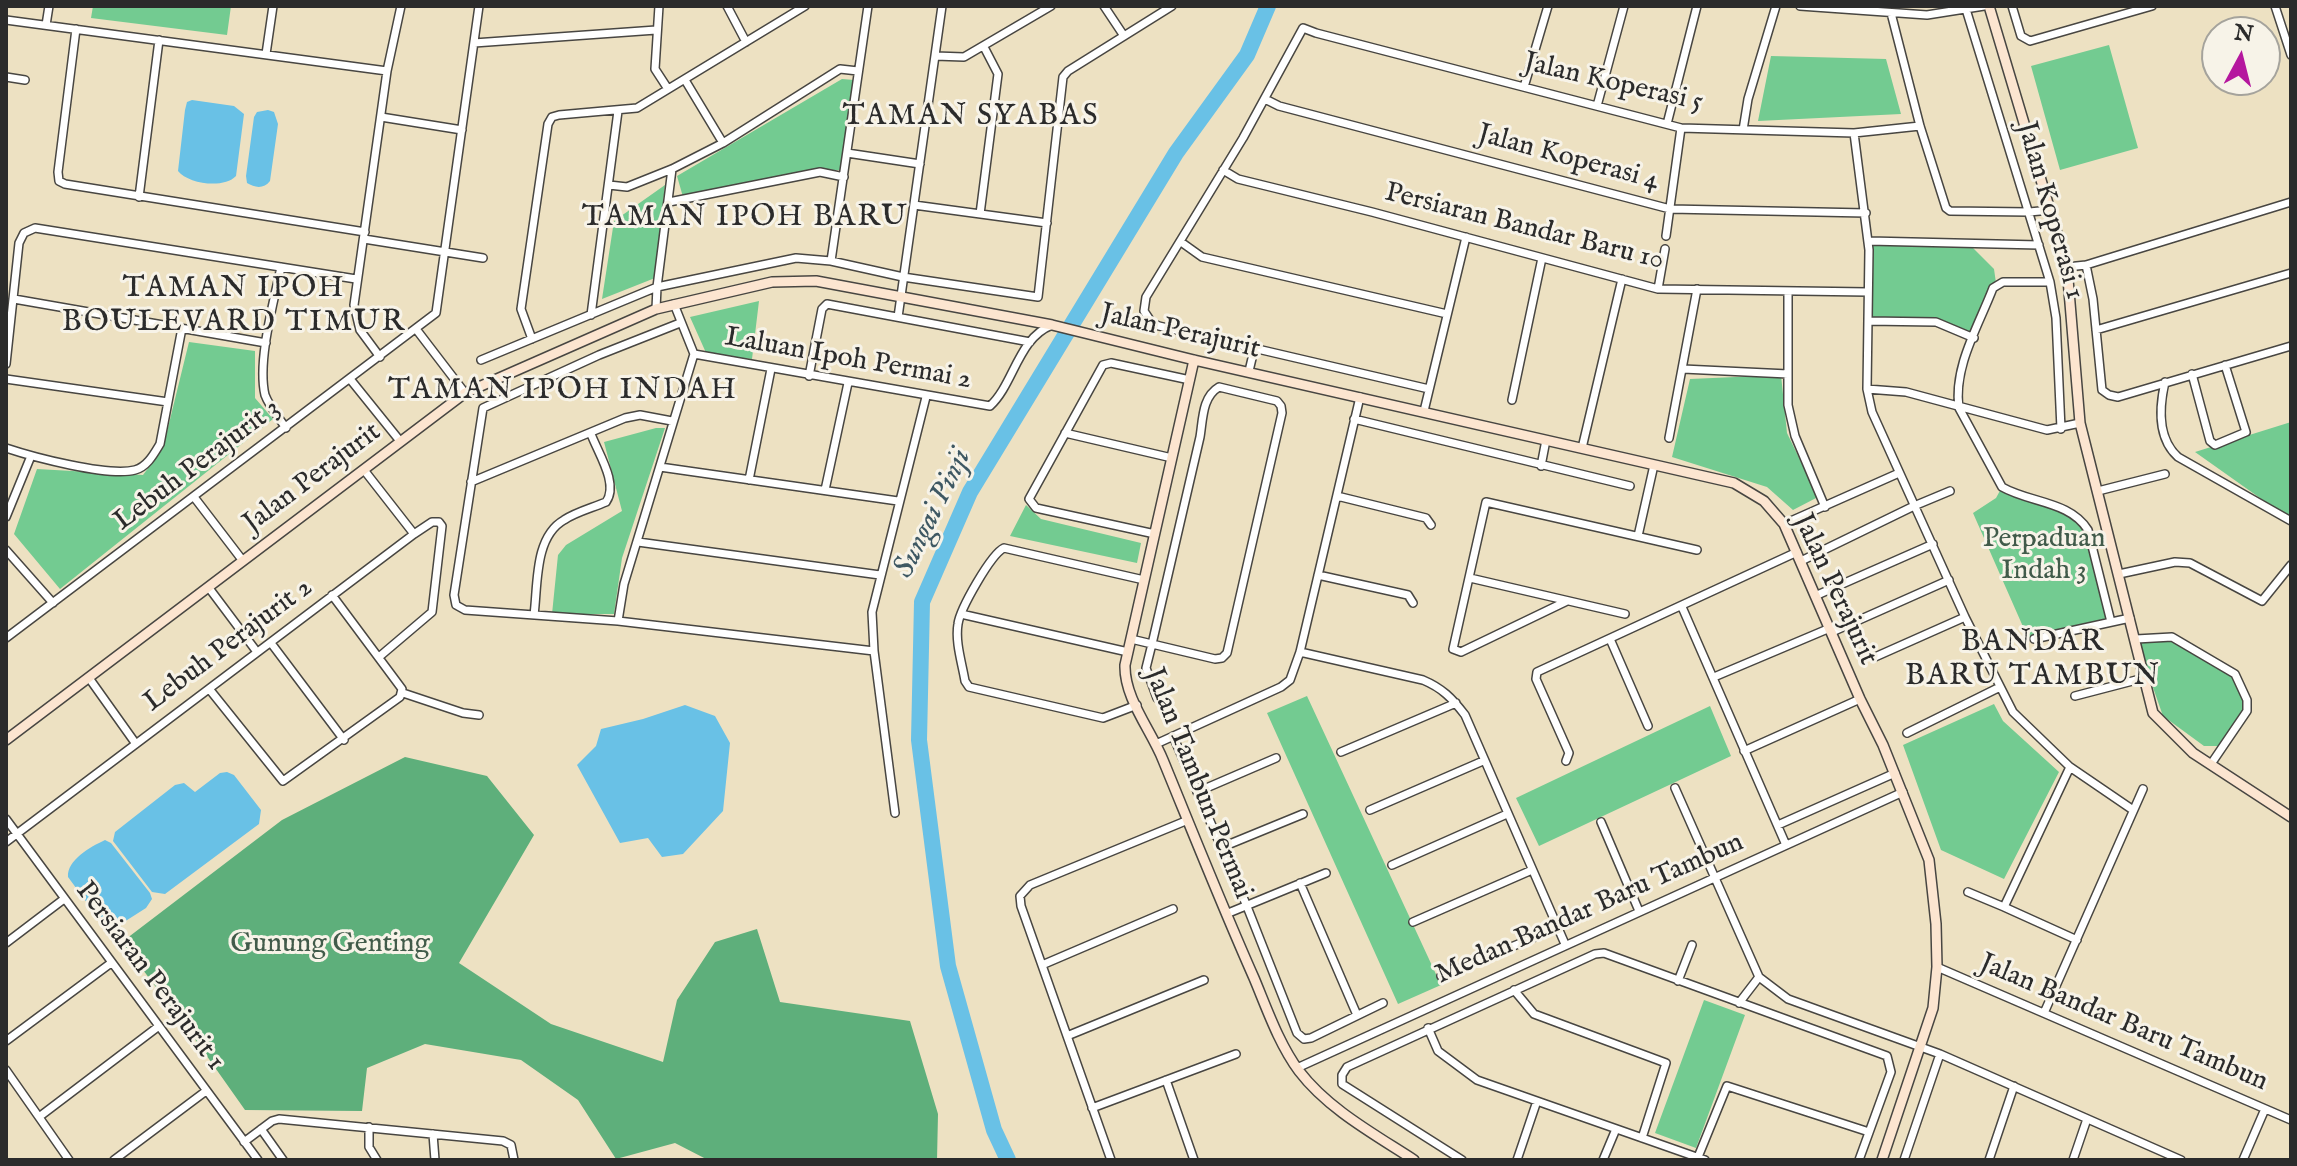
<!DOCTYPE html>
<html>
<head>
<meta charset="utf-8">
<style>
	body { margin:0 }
	#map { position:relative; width:2297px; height:1166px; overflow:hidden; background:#ede1c2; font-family:"IM FELL English",serif }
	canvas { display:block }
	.frame { position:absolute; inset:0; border:8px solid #2b2b2b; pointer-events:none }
	.north { position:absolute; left:2201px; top:16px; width:80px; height:80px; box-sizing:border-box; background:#f7f3e8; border:2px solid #a5a39c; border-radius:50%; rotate:7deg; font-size:22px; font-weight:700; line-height:32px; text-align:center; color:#2b2b2b }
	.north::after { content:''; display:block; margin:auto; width:28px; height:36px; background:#b5179e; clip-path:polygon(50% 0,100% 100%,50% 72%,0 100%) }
</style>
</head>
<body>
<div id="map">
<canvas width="2297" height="1166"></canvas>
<div class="frame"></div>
<div class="north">N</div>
</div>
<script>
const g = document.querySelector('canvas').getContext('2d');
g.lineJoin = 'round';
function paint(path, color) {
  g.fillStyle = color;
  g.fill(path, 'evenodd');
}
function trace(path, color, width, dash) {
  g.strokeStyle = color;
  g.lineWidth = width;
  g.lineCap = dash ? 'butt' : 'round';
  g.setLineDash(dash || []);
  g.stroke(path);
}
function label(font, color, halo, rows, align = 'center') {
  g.font = font + ' "IM FELL English",serif';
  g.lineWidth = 6;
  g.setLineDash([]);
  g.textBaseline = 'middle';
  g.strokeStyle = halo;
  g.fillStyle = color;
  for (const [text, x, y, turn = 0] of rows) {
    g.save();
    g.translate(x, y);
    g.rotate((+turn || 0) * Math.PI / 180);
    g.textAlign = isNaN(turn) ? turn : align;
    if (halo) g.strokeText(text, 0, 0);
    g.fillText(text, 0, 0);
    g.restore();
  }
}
paint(new Path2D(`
	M93,6H231L227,35L91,18Z
	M2109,45L2138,148L2060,170L2031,66Z
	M1771,56L1886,59L1901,114L1758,121Z
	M842,79L854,80L842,170H808L697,198L683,197L677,176Z
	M665,185L655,278L602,299L614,221Z
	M1872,244L1971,246L1994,269L1996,283L1972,335L1935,318H1871Z
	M759,301L752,359L707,355L690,317Z
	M189,342L255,351V398L273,419L60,589L14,534L37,469L143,475L163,448Z
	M1781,375L1787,433L1818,497L1793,510L1767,487L1672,457L1690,379Z
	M2291,422V520L2195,452Z
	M656,428H665L622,558L614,614H552L558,555L566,545L622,511L604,442Z
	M2002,487L2082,520L2111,622L2028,638L1973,513L1996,498Z
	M1026,505L1041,519L1141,543L1137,563L1010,536Z
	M2172,637L2235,674L2247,711L2225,746H2204L2163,716L2136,639Z
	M1307,696L1441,985L1398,1004L1267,713Z
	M1994,704L2003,721L2059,772L2004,879L1941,850L1903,745Z
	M1710,706L1731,756L1539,846L1516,798Z
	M1704,1000L1745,1015L1696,1148L1655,1133Z`), '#73cb91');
paint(new Path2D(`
	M405,757L487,776L534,835L459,963L551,1024L663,1062L677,1000L715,942L757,929L780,1002L910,1021L938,1114L937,1160H708L675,1143L616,1159L578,1100L521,1060L425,1044L367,1068L362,1111L245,1110L192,1035L122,942L282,820Z`), '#5eaf7b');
paint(new Path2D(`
	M192,100L234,106L244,114L236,176C224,189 188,184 178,171L185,110L187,102Z
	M268,110L274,112L278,124L270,181C264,189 255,188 247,183L246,176L254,117L257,112Z
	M685,705L715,716L730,743L723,811L683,854L662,857L648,838L620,843L577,765L596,746L601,729L643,719Z
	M227,772L234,775L261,810L259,824L165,894L152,892L113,841L115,832L175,785L184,783L195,792L220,773Z
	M105,840L111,843L150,893L152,899L146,908L113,929L102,923L68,877C67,860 90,847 105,840Z`), '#69c1e6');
trace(new Path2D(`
	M1008,1160L994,1130L948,966L919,740L922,602L970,492L1176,153L1247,55L1268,6`), '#69c1e6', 16);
const street = new Path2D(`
	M659,6L655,69L668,89
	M727,6L746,42
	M1104,6L1124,36
	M1800,6L1927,15L1984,6
	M1965,6L2050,282L2056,318L2061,429
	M2012,6L2021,36L2030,41L2152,6
	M2275,6L2291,55
	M1891,13L1920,126L1946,208L1950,211L2029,212L2051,210
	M6,20L387,71
	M46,25L49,6
	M76,29L58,172L59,181L65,184L365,232
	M474,43L656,30
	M266,54L273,6
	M935,56L964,57L1051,6
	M6,77L25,80
	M685,80L723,143
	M1524,87L1548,6
	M1265,99L1279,106L1670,209L1866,213
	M1597,106L1624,6
	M381,117L462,130
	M1667,124L1697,6
	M1743,130L1748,99L1776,6
	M1854,133L1869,250L1867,389L1872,412L1965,617L2013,712L2070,767L2133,810
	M847,153L920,164
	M1223,170L1238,179L1372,212L1658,289L1868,292
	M609,185L627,187L672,169L723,143L840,69L858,71
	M139,197L159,40
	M669,202L820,172L844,177
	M914,205L1047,223
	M980,214L998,74L984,47
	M1666,236L1681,128
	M364,239L483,258
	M1869,241L2039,245
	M1181,242L1202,257L1447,314
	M831,261L868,6
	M2086,265L2093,299L2102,390L2109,395L2118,397L2291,346
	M281,267C274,301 257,361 265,395C269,406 279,418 286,428
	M2067,267L2086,265L2291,202
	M2050,282H2003L1993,288C1979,325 1953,367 1959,408L2002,487C2030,503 2070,501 2088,530L2111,622
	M1658,289L1665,249
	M1788,291V405L1795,436L1825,507
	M14,299L266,343
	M674,304L694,354
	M656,309L657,287L672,169
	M591,315L618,111
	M898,317L942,6
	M1868,321L1936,322L1974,338
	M680,323L599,355L483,408L454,595L456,605L465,610L618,621L874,651
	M416,329L465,393
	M2096,330L2291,273
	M532,339L521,309L548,124L552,117L559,115L637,108L805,6
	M694,354L990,406C1014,384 1018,338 1052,325
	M380,357L360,330L354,305L387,71L401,6
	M481,360L657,287L796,258L831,261L903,277L1038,297L1063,77L1068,71L1172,6
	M6,364L19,243L24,233L35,228L356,279
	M1683,369L1788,374
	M1249,371L1254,350
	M2192,374L2210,441L2215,445L2246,432L2225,365
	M809,376L822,309L827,304L1030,342
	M6,379L168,402
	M350,379L400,441
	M2165,382C2159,408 2158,439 2178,457L2291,521
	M1429,389L1159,326L1152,323L1144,311L1146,297L1243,138L1303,28L1316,33L1681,128L1854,133L1920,126
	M1867,389L1906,392L2047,430L2080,423
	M1512,400L1542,258
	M1424,411L1466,237
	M1354,419L1630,486
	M1065,433L1172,458
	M1669,438L1697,289
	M6,448C33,457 108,477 135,470C147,467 154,454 160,444L182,328
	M1582,448L1622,279
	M1541,466L1546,440
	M660,467L898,501
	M749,480L771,369
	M471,482L625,418L640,415L672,421
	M825,490L848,383
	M2098,491L2165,474
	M1337,496L1426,518L1431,525
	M194,497L243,561
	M6,517L31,456
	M1784,524L1899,473
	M1155,534L1036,508L1029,499L1103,365L1111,363L1190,380
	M1638,536L1654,465
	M638,542L880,575
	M6,550L53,603
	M1801,561L1914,506L1950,491
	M2119,574L2175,562L2190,563L2262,601L2291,565
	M1318,575L1408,595L1413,603
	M1470,578L1625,614
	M209,588L257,652
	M1815,596L1933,544
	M1567,601L1461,652L1453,649L1486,502L1697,550
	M1682,607L1786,845
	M961,614L1128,652
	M534,615C538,585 534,537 564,520C576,512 592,508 606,502C619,484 598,453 591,434
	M618,621L624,584L694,354
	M1832,632L1949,580
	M6,638L436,313L479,6
	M1131,639L1215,659L1222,658L1227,653L1282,413L1281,406L1277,401L1219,387C1202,397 1203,419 1200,437L1152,644L1146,668L1157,698
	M1610,639L1648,726
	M2034,639L2130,618
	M2136,639L2172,637L2235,674L2247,700V711L2211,764
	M271,643L344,740
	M1300,652L1423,680C1442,688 1452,698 1465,715L1565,944
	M379,657L432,612L442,526L439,522H432L414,534
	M1875,657L1965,617
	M1714,677L1830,628
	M89,678L136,744
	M210,690L283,781L400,697L402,689L332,595
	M403,693L463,713L479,715
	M2075,696L2144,678
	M1137,705L1103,718L969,687L965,681C962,663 955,642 958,624C960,609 991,554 1004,548L1144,580
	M1907,733L2000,687
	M1173,736L1246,904L1297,1033L1304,1039L1311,1038L1383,1003
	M1156,744L1281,687L1290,680L1300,652L1360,397
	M1744,751L1860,699
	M1341,752L1456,703
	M1566,761L1569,753L1536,679L1537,672L1797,552
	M2070,767L2004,907L2077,940
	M1675,788L1759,977L1788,999L1940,1054L2181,1160
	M1197,792L1276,758
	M1370,810L1483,761
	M895,813L874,651L872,612L926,397
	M6,819L258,1160
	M1601,822L1639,911
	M1778,825L1895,773
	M6,842L414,534L364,470
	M1220,848L1303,814
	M1392,865L1507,814
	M1300,883L1357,1015
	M1968,892L2004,907
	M1226,914L1326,873
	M1413,922L1532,870
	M6,943L64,899
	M1042,965L1173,909
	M1937,967L2291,1120
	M1441,976L1557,928
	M1678,981L1692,945
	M1514,990L1534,1014L1666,1063L1642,1138
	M1739,1003L1759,977
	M2044,1013L2143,789
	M1428,1028L1438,1051L1477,1080L1705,1160
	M1067,1036L1204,980
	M6,1041L111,963
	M1297,1068L1903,792
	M6,1070L69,1160
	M1166,1080L1194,1160
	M1092,1108L1236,1054
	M39,1117L159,1026
	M369,1127V1147L377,1160
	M261,1129L283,1160
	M433,1134L435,1160
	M244,1142L272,1121L279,1119L503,1141L511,1145L514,1160
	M1698,1157L1727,1086L1869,1132
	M114,1160L206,1091
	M1111,1160L1021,906L1020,896L1030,885L1188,820
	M1462,1160L1342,1084V1075L1347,1067L1595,954L1604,953L1887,1056L1891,1072L1859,1160
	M1517,1160L1537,1101
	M1603,1160L1616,1129
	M1904,1160L1940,1054
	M1989,1160L2014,1086
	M2073,1160L2087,1119
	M2243,1160L2265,1109`);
const secondary = new Path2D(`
	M1989,6L2067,267L2080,423L2153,713L2193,753L2291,817
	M1194,360L1125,665C1124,698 1151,730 1163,760C1193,833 1222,906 1254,978C1267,1009 1279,1044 1299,1071C1328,1109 1374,1134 1414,1160
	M6,740L465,393L656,309L772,282L816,281L1052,325L1194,360L1734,483L1764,501L1784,524L1860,699L1883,745L1929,860L1936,924L1937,967L1933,1008L1882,1160`);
trace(street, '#484642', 10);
trace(secondary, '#484642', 12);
trace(street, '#fff', 7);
trace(secondary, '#fce5d0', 9);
label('28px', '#2b2b2b', '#f7f3e8', [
	["Jalan Koperasi 5",1613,84,13],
	["Jalan Koperasi 4",1568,159,15],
	["Jalan Koperasi 1",2049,211,74],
	["Persiaran Bandar Baru 10",1524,228,14],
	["Jalan Perajurit",1180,333,13],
	["Laluan Ipoh Permai 2",848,360,10],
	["Lebuh Perajurit 3",198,466,-37],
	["Jalan Perajurit",313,479,-37],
	["Jalan Perajurit",1834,590,65],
	["Lebuh Perajurit 2",229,646,-37],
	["Jalan Tambun Permai",1197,784,68],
	["Medan Bandar Baru Tambun",1590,910,-24],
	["Persiaran Perajurit 1",149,977,53],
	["Jalan Bandar Baru Tambun",2123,1024,23]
]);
label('28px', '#415b4a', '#f7f3e8', [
	["Perpaduan",2044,540],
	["Indah 3",2044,572],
	["Gunung Genting",330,945]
]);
g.letterSpacing = '2px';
label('30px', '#2b2b2b', '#f7f3e8', [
	["TAMAN SYABAS",971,118],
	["TAMAN IPOH BARU",745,219],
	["TAMAN IPOH",234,290],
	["BOULEVARD TIMUR",234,324],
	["TAMAN IPOH INDAH",563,392],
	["BANDAR",2033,644],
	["BARU TAMBUN",2033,678]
]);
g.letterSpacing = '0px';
label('italic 30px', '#3e5863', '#f7f3e8', [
	["Sungai Pinji",934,514,-64]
]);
</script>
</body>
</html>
